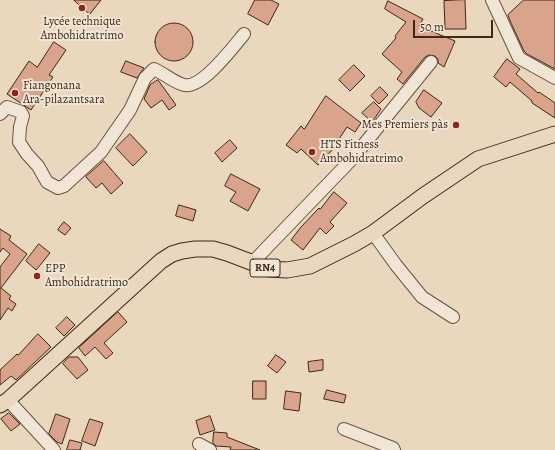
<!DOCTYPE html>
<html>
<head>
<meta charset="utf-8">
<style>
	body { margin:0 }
	#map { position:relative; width:555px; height:450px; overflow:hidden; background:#e9d7be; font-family:Alegreya,serif }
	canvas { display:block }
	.scale { position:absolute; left:413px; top:20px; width:80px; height:18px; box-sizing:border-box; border:2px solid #3d2916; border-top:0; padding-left:5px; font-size:12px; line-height:14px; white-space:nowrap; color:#3d2916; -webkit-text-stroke:3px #f1e5d5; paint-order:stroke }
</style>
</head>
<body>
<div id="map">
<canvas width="555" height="450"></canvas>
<div class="scale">50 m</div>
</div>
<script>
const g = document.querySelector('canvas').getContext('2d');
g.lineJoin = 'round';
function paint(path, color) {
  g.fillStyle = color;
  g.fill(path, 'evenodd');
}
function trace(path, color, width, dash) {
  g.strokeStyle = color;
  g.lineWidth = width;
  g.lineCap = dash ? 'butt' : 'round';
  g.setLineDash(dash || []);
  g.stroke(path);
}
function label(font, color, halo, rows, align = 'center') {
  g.font = font + ' Alegreya,serif';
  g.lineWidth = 4;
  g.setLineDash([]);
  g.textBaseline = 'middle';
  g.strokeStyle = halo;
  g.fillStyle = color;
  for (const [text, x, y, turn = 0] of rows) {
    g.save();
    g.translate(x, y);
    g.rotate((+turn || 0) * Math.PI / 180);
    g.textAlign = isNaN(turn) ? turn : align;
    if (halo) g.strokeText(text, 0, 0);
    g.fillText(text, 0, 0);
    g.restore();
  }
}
const building = new Path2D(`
	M74,0H101L90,14Z
	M255,0H271L279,4L268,25L248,14Z
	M465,0L466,29H445L444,1Z
	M524,0H555V69L527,54L524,51L511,23L508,15Z
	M388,1L423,19L419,26L455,41L444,67L438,63V59L435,56L429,55L425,57L403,84L397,79L402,72L382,54L396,38L395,36L406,22L385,9Z
	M155 42a19 19 0 1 1 38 0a19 19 0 1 1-38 0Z
	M54,42L66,50L49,75L53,77L31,110L7,94L29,61L37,67Z
	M507,59L520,69L516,74L538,93L539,92L555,103V118L532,103V101L510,82L506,87L494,77Z
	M126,61L144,68L137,78L121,72Z
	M354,65L365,76L350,91L339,80Z
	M158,80L176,105L169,110L162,100L151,108L144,99L150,85Z
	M380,87L388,95L379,104L371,96Z
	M424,90L442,103L431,117L419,108L416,102Z
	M326,96L361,123L355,132L347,127L335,145L336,146L318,165L301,149L297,153L286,145L301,126L304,129Z
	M374,102L381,109L372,122L362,113Z
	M130,134L147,152L133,166L116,148Z
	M230,140L237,148L222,162L215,153Z
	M104,161L123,183L111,194L102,183L96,188L86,177Z
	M231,174L260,189L248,211L230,201L236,192L225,186Z
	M334,192L347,203L330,222L334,226L326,234L320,228L303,250L291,240L301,227L319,208L320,209Z
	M179,205L196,210L193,221L176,216Z
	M64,222L71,228L65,235L58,230Z
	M0,229L11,236L9,240L27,254L1,288L11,296L9,299L16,304L12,311L8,308L0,320V267L10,254L3,248L0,252Z
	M39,244L50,253L36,270L26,261Z
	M118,312L127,322L104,343L113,353L106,359L95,347L85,356L79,348Z
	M67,317L75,325L64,336L56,328Z
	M38,334L51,347L16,380L11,376L0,385V370L17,354L18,355Z
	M276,355L286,362L277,373L268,366Z
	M69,357H78L88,370L77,379L63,364Z
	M323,360V370L309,372L308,362Z
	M253,381H266V399H253Z
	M327,390L346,395L344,403L324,399Z
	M286,391L301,393L299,411L284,409Z
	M9,413L20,424L11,431L1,419Z
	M56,414L70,419L62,444L57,442L49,434Z
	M210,416L215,430L200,435L196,421Z
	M90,419L103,423L95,446L82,441Z
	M214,432L227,433V437L260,450H230L231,447L216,446L213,443Z
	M70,440L82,443L80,450H67Z`);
paint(building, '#daa38b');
trace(building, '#3d2916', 1);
const minor = new Path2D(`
	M492,0L519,58L555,78
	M0,114L7,107L21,112L23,116L20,127L19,142L27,154L38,166L47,182L58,188L64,186L101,152L130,110L145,78L154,69C165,74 173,82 184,85C202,89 234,46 244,34
	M373,233L396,265L422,297L453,317
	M252,263L352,159L431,62
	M8,400L54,450
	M344,429L393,448L394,450
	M199,444L210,450`);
const major = new Path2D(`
	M0,405L8,400L161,261L172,254L182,251L195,249H213L227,253L269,269L287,270L310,266L354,244L373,233L423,196L478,159L555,134`);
trace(minor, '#685440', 14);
trace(major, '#3d2916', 17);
trace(minor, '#f1e5d5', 12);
trace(major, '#e9d7be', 15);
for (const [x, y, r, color] of [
	[82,8,4,"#8f2418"],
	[15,93,4,"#8f2418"],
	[456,125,4,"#8f2418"],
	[312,152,4,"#8f2418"],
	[37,276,4,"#8f2418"]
]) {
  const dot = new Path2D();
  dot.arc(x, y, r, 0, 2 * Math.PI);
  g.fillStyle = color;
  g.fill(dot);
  trace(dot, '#f1e5d5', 1.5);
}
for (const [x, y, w] of [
	[265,268,30]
]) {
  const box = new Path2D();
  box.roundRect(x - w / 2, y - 9, w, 18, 3);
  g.fillStyle = '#f1e5d5';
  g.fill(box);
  trace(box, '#3d2916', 1);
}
label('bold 11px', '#3d2916', null, [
	["RN4",265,268]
]);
label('12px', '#3d2916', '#f1e5d5', [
	["Lycée technique",82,22,"center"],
	["Ambohidratrimo",82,36,"center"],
	["Fiangonana",23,86],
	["Ara-pilazantsara",23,100],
	["Mes Premiers pàs",448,125,"right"],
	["HTS Fitness",320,145],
	["Ambohidratrimo",320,159],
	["EPP",45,269],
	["Ambohidratrimo",45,283]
], 'left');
</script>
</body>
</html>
